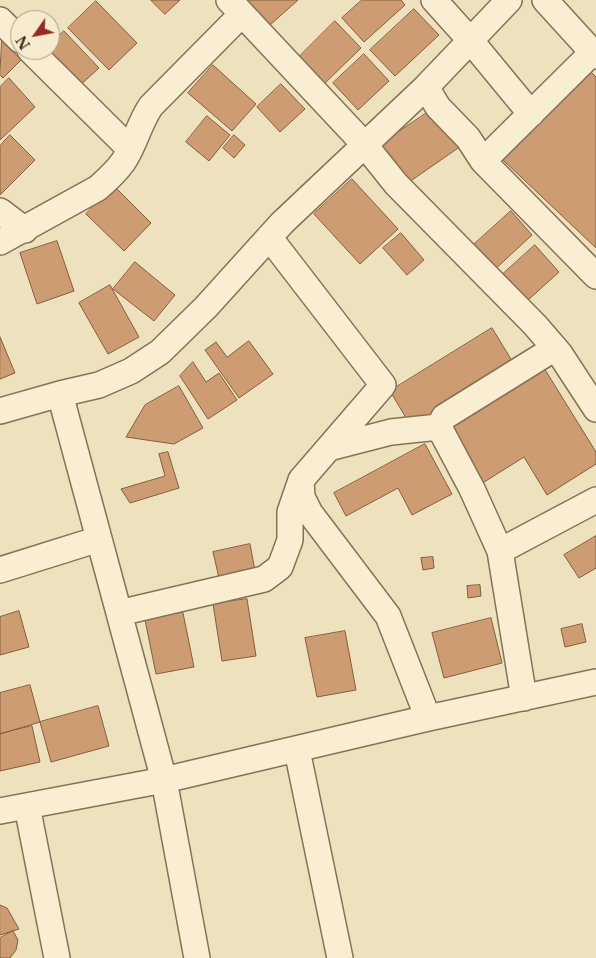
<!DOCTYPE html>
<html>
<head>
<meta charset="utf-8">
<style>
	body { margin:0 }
	#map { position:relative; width:596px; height:958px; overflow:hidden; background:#eee1be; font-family:"Libre Baskerville",serif }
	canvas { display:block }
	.north { position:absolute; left:10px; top:10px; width:50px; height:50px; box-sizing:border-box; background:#f6ebce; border:1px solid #a99d87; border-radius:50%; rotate:237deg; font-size:14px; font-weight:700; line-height:20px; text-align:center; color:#36291c }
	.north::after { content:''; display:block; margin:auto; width:18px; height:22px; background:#962926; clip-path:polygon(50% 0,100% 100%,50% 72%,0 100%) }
</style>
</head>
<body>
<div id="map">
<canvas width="596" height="958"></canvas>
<div class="north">N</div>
</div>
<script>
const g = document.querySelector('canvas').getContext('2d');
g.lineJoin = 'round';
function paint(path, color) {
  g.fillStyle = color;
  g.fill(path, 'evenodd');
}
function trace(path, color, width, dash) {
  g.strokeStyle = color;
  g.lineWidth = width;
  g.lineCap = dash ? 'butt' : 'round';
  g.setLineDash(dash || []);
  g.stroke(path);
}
const building = new Path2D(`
	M151,0H180L165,14Z
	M246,0H298L269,26Z
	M362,0H401L405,5L364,42L342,18Z
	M96,1L137,43L109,70L68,28Z
	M414,9L439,35L395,76L370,50Z
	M335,21L361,48L322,86L296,60Z
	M64,31L99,68L76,89L43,50H50V44Z
	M2,40L21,60L3,78L0,75Z
	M364,54L389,81L358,110L333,83Z
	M213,65L256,104L232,131L188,93Z
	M588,69L596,77V248L503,160Z
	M9,78L35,107L0,140V87Z
	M281,84L305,109L280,132L257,107Z
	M434,108L461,146L402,187L375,148Z
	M207,116L230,135L209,161L186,142Z
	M10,135L35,160L0,195V146Z
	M234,135L245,145L234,158L223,148Z
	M352,179L398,229L360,264L314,214Z
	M114,186L151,223L124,251L86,214Z
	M511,211L532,235L492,272L470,248Z
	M401,233L424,260L407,275L383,248Z
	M57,241L74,291L37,304L20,253Z
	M535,245L559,272L527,301L503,274Z
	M135,262L175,295L154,321L113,289Z
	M110,285L139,337L108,354L79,303Z
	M492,328L514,364L411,426L390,391Z
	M0,337L15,373L0,379Z
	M249,341L273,374L239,398L205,350L216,342L227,357Z
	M193,362L206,382L219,373L237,400L208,419L180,376Z
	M544,368L596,452V464L547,495L524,457L481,484L447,428Z
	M179,386L203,428L174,444L126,437L145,405Z
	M425,444L452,494L412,515L398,488L346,516L334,493Z
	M168,452L179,488L130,503L121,489L165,476L159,454Z
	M596,536V568L579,578L564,555Z
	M250,544L255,571L219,578L213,552Z
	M433,557L434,568L423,570L421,558Z
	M480,585L481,596L468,598L467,586Z
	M247,599L256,656L222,661L213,604Z
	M182,608L194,667L156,674L144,615Z
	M19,611L29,647L0,655V617Z
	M491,618L502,663L444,678L432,633Z
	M582,624L586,642L565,647L561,629Z
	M345,631L356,690L317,697L305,638Z
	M30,685L40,722L0,734V693Z
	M98,706L109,746L51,762L40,722Z
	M32,726L40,762L0,771V734Z
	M0,905L7,908L19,929L0,935Z
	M13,931L18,940L16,950L10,958H0V938Z`);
paint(building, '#cd9c73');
trace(building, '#865c3c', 1);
const minor = new Path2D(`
	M229,0L364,144L396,184L535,325L560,354L596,409
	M434,0L470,40L531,114
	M545,0L596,56
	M0,20L20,40
	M30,50L129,148
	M426,87L438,107L468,138L483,161L596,276
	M483,161L593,52
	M0,211L25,230
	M269,237L383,385L301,480L302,497L310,513L388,616L428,718
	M0,242L98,188C107,180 116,172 123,162C135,145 139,123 151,106L242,14
	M0,411L60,394
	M329,448L391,432L439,427
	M500,551L596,500
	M0,570L99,539
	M119,613L264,579L280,567L290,540V512L301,480
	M524,698L500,551L472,489L439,427L444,417L555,348
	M297,750L340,958
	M27,806L57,958
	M0,811L164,780L428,718L596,682
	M197,958L164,780L60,394L99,385L131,371L160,352L206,307L282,223L426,87L509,0`);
trace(minor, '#867257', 28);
trace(minor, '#f9eed1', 25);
</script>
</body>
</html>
